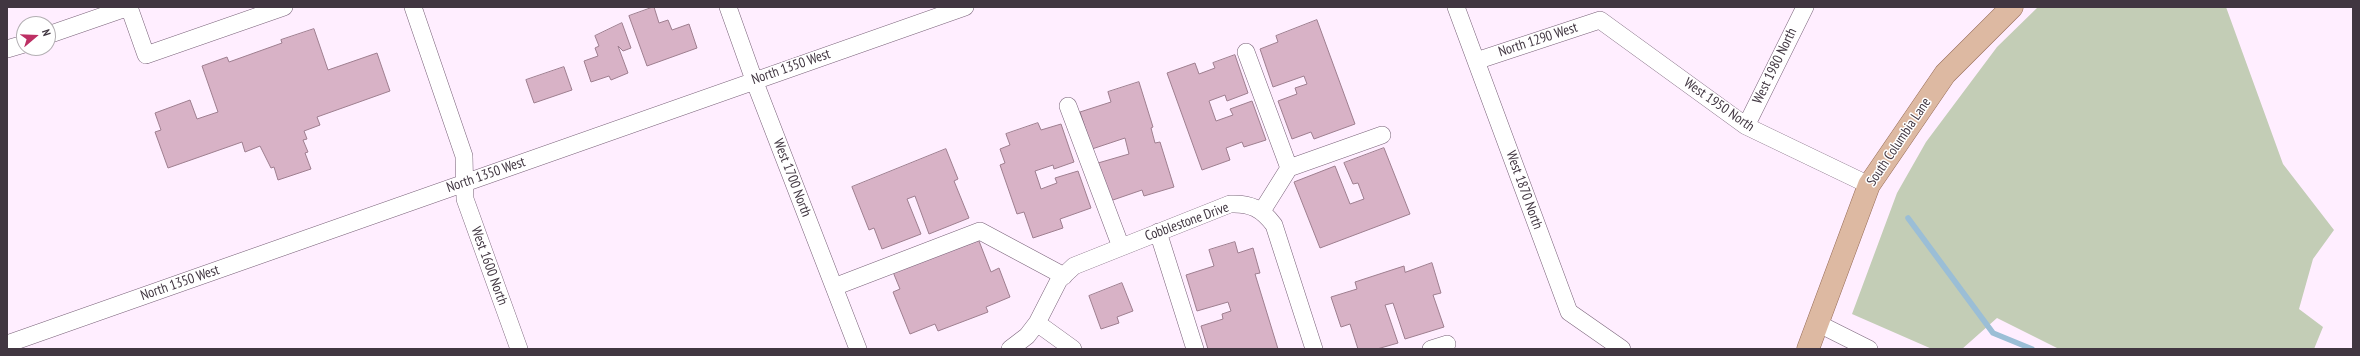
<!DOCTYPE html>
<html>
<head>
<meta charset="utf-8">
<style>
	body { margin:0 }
	#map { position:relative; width:2360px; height:356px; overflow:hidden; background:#fef; font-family:"PT Sans Narrow",sans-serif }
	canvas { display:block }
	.frame { position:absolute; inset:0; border:8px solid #413641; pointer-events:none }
	.north { position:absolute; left:16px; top:16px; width:40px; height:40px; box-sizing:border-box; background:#fff; border:1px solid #b3afb3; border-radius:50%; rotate:71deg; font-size:11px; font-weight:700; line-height:16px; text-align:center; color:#413641 }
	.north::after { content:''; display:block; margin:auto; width:14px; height:18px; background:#bd3064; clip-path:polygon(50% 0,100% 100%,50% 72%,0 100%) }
</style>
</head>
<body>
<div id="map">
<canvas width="2360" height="356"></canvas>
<div class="frame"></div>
<div class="north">N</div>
</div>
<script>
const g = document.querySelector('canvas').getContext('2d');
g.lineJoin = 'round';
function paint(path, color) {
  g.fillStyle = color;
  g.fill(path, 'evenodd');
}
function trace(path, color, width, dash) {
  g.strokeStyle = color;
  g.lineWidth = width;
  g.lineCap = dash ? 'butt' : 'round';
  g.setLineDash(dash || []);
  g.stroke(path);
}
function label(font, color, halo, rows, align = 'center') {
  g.font = font + ' "PT Sans Narrow",sans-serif';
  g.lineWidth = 3;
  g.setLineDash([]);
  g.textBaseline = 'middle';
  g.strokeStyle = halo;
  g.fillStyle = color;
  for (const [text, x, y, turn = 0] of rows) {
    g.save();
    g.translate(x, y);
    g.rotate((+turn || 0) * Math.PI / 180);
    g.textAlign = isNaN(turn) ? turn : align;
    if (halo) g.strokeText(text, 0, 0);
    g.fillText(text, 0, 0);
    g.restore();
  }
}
paint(new Path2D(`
	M2038,7H2226L2283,164L2334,230L2313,259L2299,309L2323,327L2314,349H2059L1997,318L1962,349H1932L1852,314L1897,193L1926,142L1997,47Z`), '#c3cdb6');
trace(new Path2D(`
	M1908,218L1993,333L2032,349`), '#9bbed6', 5.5);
const building = new Path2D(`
	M654,7L659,23L668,20L672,30L689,24L697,48L647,66L629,16Z
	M1317,20L1355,124L1314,139L1311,132L1292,139L1278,101L1297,94L1295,88L1307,84L1304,76L1273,87L1260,49L1278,42L1276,36Z
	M622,23L631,48L623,51L618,46L628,73L611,80L609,76L591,82L584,61L598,56L595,48L599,46L595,36Z
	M314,29L328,70L377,53L390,91L317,117L320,125L304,131L307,139L303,140L308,152L305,153L311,169L278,180L274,167L271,168L260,146L245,152L242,142L168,168L155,132L161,130L155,113L190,100L197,119L218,112L202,66L227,57L229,62L282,43L281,40Z
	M1235,55L1248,93L1227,101L1225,95L1209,101L1216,121L1233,115L1230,109L1252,101L1266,140L1244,147L1242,142L1226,148L1230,160L1202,170L1167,73L1195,63L1199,74L1215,68L1213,63Z
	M564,67L572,90L534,103L526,80Z
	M1139,82L1153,127L1151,128L1155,143L1160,142L1174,187L1144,196L1142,190L1110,201L1098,163L1129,154L1125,138L1092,149L1080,112L1111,102L1108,92Z
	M1038,123L1041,130L1061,124L1074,162L1054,169L1053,165L1035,171L1041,189L1057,183L1055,178L1078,171L1091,208L1060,219L1063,228L1033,238L1024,212L1017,214L1000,165L1005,163L1000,149L1010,145L1006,134Z
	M1384,148L1410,214L1320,248L1294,182L1335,166L1350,204L1364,199L1358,183L1353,184L1344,163Z
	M946,149L958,179L954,181L969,218L929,234L915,196L907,199L921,234L882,249L874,228L869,230L852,187Z
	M979,241L991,272L999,268L1010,297L986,307L988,312L938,331L935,324L910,334L893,292L900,289L893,272Z
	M1235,242L1238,253L1253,248L1260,273L1255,274L1278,349H1208L1201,326L1223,319L1222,314L1231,311L1228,302L1197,311L1186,275L1214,266L1209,250Z
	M1432,263L1441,293L1433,295L1444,327L1405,339L1393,303L1385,305L1398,343L1377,349H1358L1350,324L1341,327L1331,297L1357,289L1355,282L1404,266L1405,272Z
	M1122,283L1133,311L1117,317L1119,323L1101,329L1089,296Z`);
paint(building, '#d8b2c6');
trace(building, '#9e7e8f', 1);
const minor = new Path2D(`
	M129,7L146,55L284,7
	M413,7L464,156L465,199L519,349
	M728,7L754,80L858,349
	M1456,7L1569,312L1622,349
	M48,35L129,7
	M7,49L24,44
	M1246,52L1289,168L1262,211
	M1476,61L1600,20L1746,126L1869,185
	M1068,106L1121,247
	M1746,126L1805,7
	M1289,168L1382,135
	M1158,232L1195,349
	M834,287L980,231L1064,276
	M1037,323L1073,349
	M1819,324L1869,349
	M7,344L965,7
	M1010,349L1027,336L1037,323L1059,280L1074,266L1230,204C1251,203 1262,209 1274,225L1314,349
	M1431,349L1447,344`);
const major = new Path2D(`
	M1808,349L1869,185L1945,74L2012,7`);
trace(minor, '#796279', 18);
trace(major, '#976d58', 23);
trace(minor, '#fff', 17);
trace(major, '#ddb9a2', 22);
label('14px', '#413641', '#fff', [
	["North 1290 West",1538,40,-18],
	["West 1980 North",1775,66,-64],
	["North 1350 West",791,67,-19],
	["West 1950 North",1719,105,35],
	["South Columbia Lane",1899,142,-56],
	["North 1350 West",486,175,-19],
	["West 1700 North",792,178,69],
	["West 1870 North",1524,190,70],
	["Cobblestone Drive",1187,222,-20],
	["West 1600 North",489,266,70],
	["North 1350 West",180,283,-19]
]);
</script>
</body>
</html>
